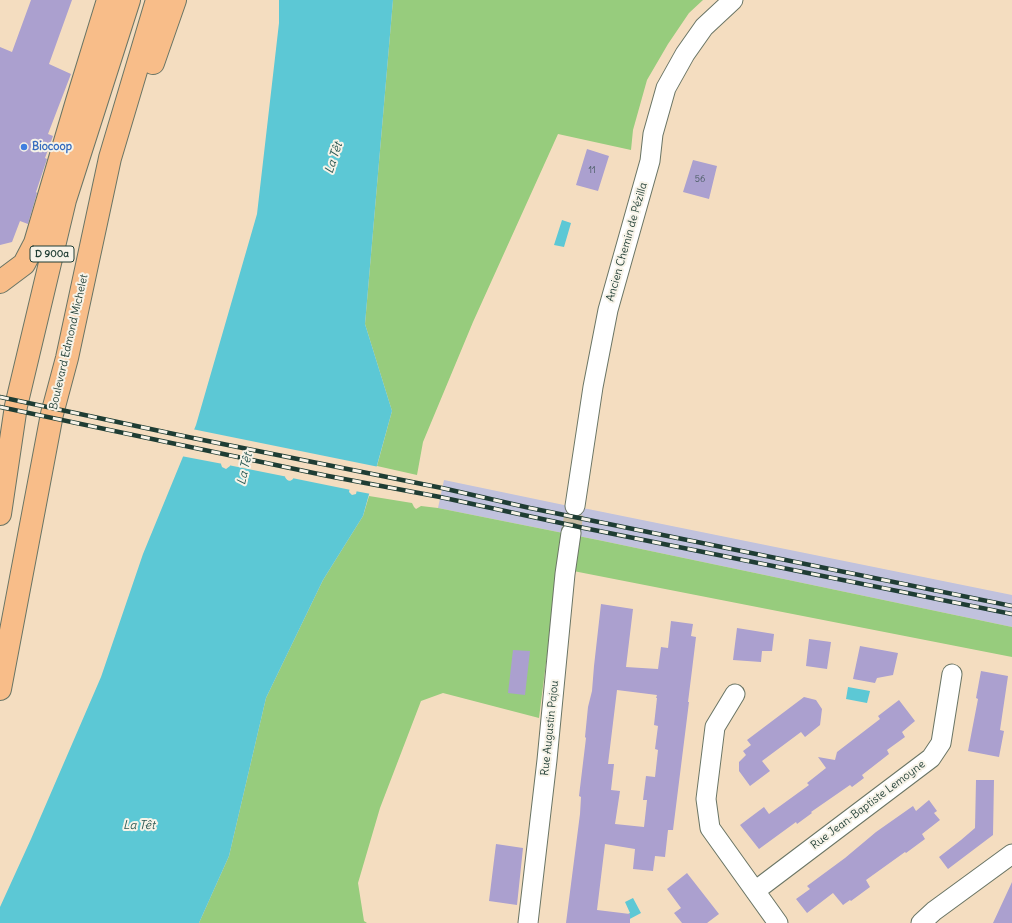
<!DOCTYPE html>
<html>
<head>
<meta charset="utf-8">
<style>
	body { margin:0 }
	canvas { display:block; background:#f4ddc0 }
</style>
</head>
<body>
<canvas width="1012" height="923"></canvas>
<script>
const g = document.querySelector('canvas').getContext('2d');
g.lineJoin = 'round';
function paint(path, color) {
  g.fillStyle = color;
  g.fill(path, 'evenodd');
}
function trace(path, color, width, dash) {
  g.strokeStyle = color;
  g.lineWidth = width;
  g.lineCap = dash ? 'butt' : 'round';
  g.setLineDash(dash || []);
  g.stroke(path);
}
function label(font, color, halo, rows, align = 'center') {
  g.font = font + ' Delius,sans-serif';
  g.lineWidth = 4;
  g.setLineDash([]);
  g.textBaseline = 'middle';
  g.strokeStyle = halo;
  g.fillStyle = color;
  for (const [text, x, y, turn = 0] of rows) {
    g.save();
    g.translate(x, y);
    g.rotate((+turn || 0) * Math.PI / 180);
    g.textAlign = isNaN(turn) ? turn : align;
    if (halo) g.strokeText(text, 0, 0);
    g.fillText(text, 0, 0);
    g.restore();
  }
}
paint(new Path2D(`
	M444,480L564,505L588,509L1012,595V627L603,541L438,508Z`), '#c1c2dd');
paint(new Path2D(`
	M393,0H703L689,13L668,44L647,80L633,130L631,150L558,134L473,322L423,442L417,475L377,466L392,411L365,324Z
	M369,496L412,503L414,507L416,509L421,506L438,508L603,541L1012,627V657L558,568L539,718L443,693L421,701L380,808L358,883L364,921L367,923H199L229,856L266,698L323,580L363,516Z`), '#97cc7d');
paint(new Path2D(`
	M279,0H393L365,324L392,411L363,516L323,580L266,698L229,856L199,923H0V907L31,839L101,677L143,554L196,425L257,214L279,23ZM226,438H233L230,466L226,469L222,467L221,464ZM290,453H299V455L293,479C290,482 287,481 285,477ZM355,465H361L362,467L356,494L352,495L349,492Z
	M562,220L571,223L564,247L554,245Z
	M848,687L870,691L867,703L846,699Z
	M633,898L641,913L626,921L624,916L630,913L625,902Z`), '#5cc8d5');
paint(new Path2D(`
	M192,429L379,467L371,494L355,491L360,467L359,466H356L351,490L292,478L297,455L296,453L292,454L288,477L228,465L232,441L230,439L228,440L223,464L181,456Z`), '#f4ddc0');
paint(new Path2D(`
	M31,0H72L49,64L71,74L48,134L53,136L45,158L47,159L36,192L37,193L28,224L20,221L12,242L0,245V47L12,52Z
	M587,149L609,156L598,191L576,185Z
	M693,160L717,166L709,199L683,192Z
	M601,604L633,609L626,667L658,669L661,647L668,648L671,621L693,624L691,636L696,637L692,670L688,702H689L673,830H668L665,857L655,856L653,871L633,869L635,849L605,844L597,910L630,914V923H566L580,814L581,797L579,796L586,738L585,737L588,707L592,691L594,666ZM617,690L657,695L656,698H657L654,725L658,726L655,749L658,750L655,777L646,776L643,800H647L644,827L615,824L620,791L611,790L614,764H608Z
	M737,628L774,634L772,651H762L761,662L733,660Z
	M809,639L831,642L827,669L806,666Z
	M860,646L898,653L893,675L877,678L875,683L853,679Z
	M513,650L530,651L525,695L508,693Z
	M981,671L1008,676L1000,730L1004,731L999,757L968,751L978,699L976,698Z
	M804,697L816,700L822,709L820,725L805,737L801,732L762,761L770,771L750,786L739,771V762L746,755L743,751L751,745L747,740Z
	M899,700L915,721L902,732L905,737L887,750L889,754L862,775L864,778L852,787L850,785L811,812L812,813L797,824L796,822L759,849L740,825L764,807L769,814L809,785L807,783L826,768L818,757L835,760L837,752L880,719L878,716Z
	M976,780H994L993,835L948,869L939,857L961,840L975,828Z
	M929,800L937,811L934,813L940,820L922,834L925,839L906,853L905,852L866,880L870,887L851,901L850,900L843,905L833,893L807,913L796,899L810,889L807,886L845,858L876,832L913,806L916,811Z
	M496,844L523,848L517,905L489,901Z
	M687,873L719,914L707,923H682L674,913L681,908L667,889Z
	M1012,882V923H993Z`), '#aba0cf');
trace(new Path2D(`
	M571,533L575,506`), '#c9bda4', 19, [19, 10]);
const minor = new Path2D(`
	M575,506L593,387L608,310L650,161L653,134L666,88L685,54L704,27L733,0
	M735,694L715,727L706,799L710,828L778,923
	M755,891L931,758L941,743L952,674
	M528,923L547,760L565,574L571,533
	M921,923L934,911L1012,854`);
const highway = new Path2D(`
	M153,63L175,0
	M0,282L24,264L35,243L77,101L108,0
	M0,514L16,406L65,200L129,0
	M0,689L52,414L67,358L110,158L157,0`);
trace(minor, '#6a7565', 21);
trace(highway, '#6a7565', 24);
trace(minor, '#fff', 19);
trace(highway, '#f8bd89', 22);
const rail = new Path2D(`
	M0,397L188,437L442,488L530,508L1012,606
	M0,407L328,476L440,497L584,528L1012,614`);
trace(rail, '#1f3d34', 4.5);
trace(rail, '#f7f3e8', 3, [9]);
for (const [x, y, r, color] of [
	[24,147,4,"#3f7fe0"]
]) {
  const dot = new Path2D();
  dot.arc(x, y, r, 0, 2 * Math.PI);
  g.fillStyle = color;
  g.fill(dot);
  trace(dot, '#f7f3e8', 1.5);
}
label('9px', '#42565b', null, [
	["11",592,170],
	["56",700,179]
]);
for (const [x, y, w] of [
	[52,254,44]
]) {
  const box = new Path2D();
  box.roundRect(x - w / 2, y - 8, w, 16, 3);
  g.fillStyle = '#f7f3e8';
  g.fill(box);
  trace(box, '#1f3d34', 1);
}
label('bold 10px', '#1f3d34', null, [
	["D 900a",52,254]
]);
label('bold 11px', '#366cbe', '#f7f3e8', [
	["Biocoop",32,147]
], 'left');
label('11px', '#1f3d34', '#f7f3e8', [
	["Ancien Chemin de Pézilla",627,242,-74],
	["Boulevard Edmond Michelet",69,342,-77],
	["Rue Augustin Pajou",550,728,-84],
	["Rue Jean-Baptiste Lemoyne",868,805,-37]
]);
label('italic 12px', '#2b5954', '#f7f3e8', [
	["La Têt",334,158,-72],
	["La Têt",245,469,-77],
	["La Têt",139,826]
]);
</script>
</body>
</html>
